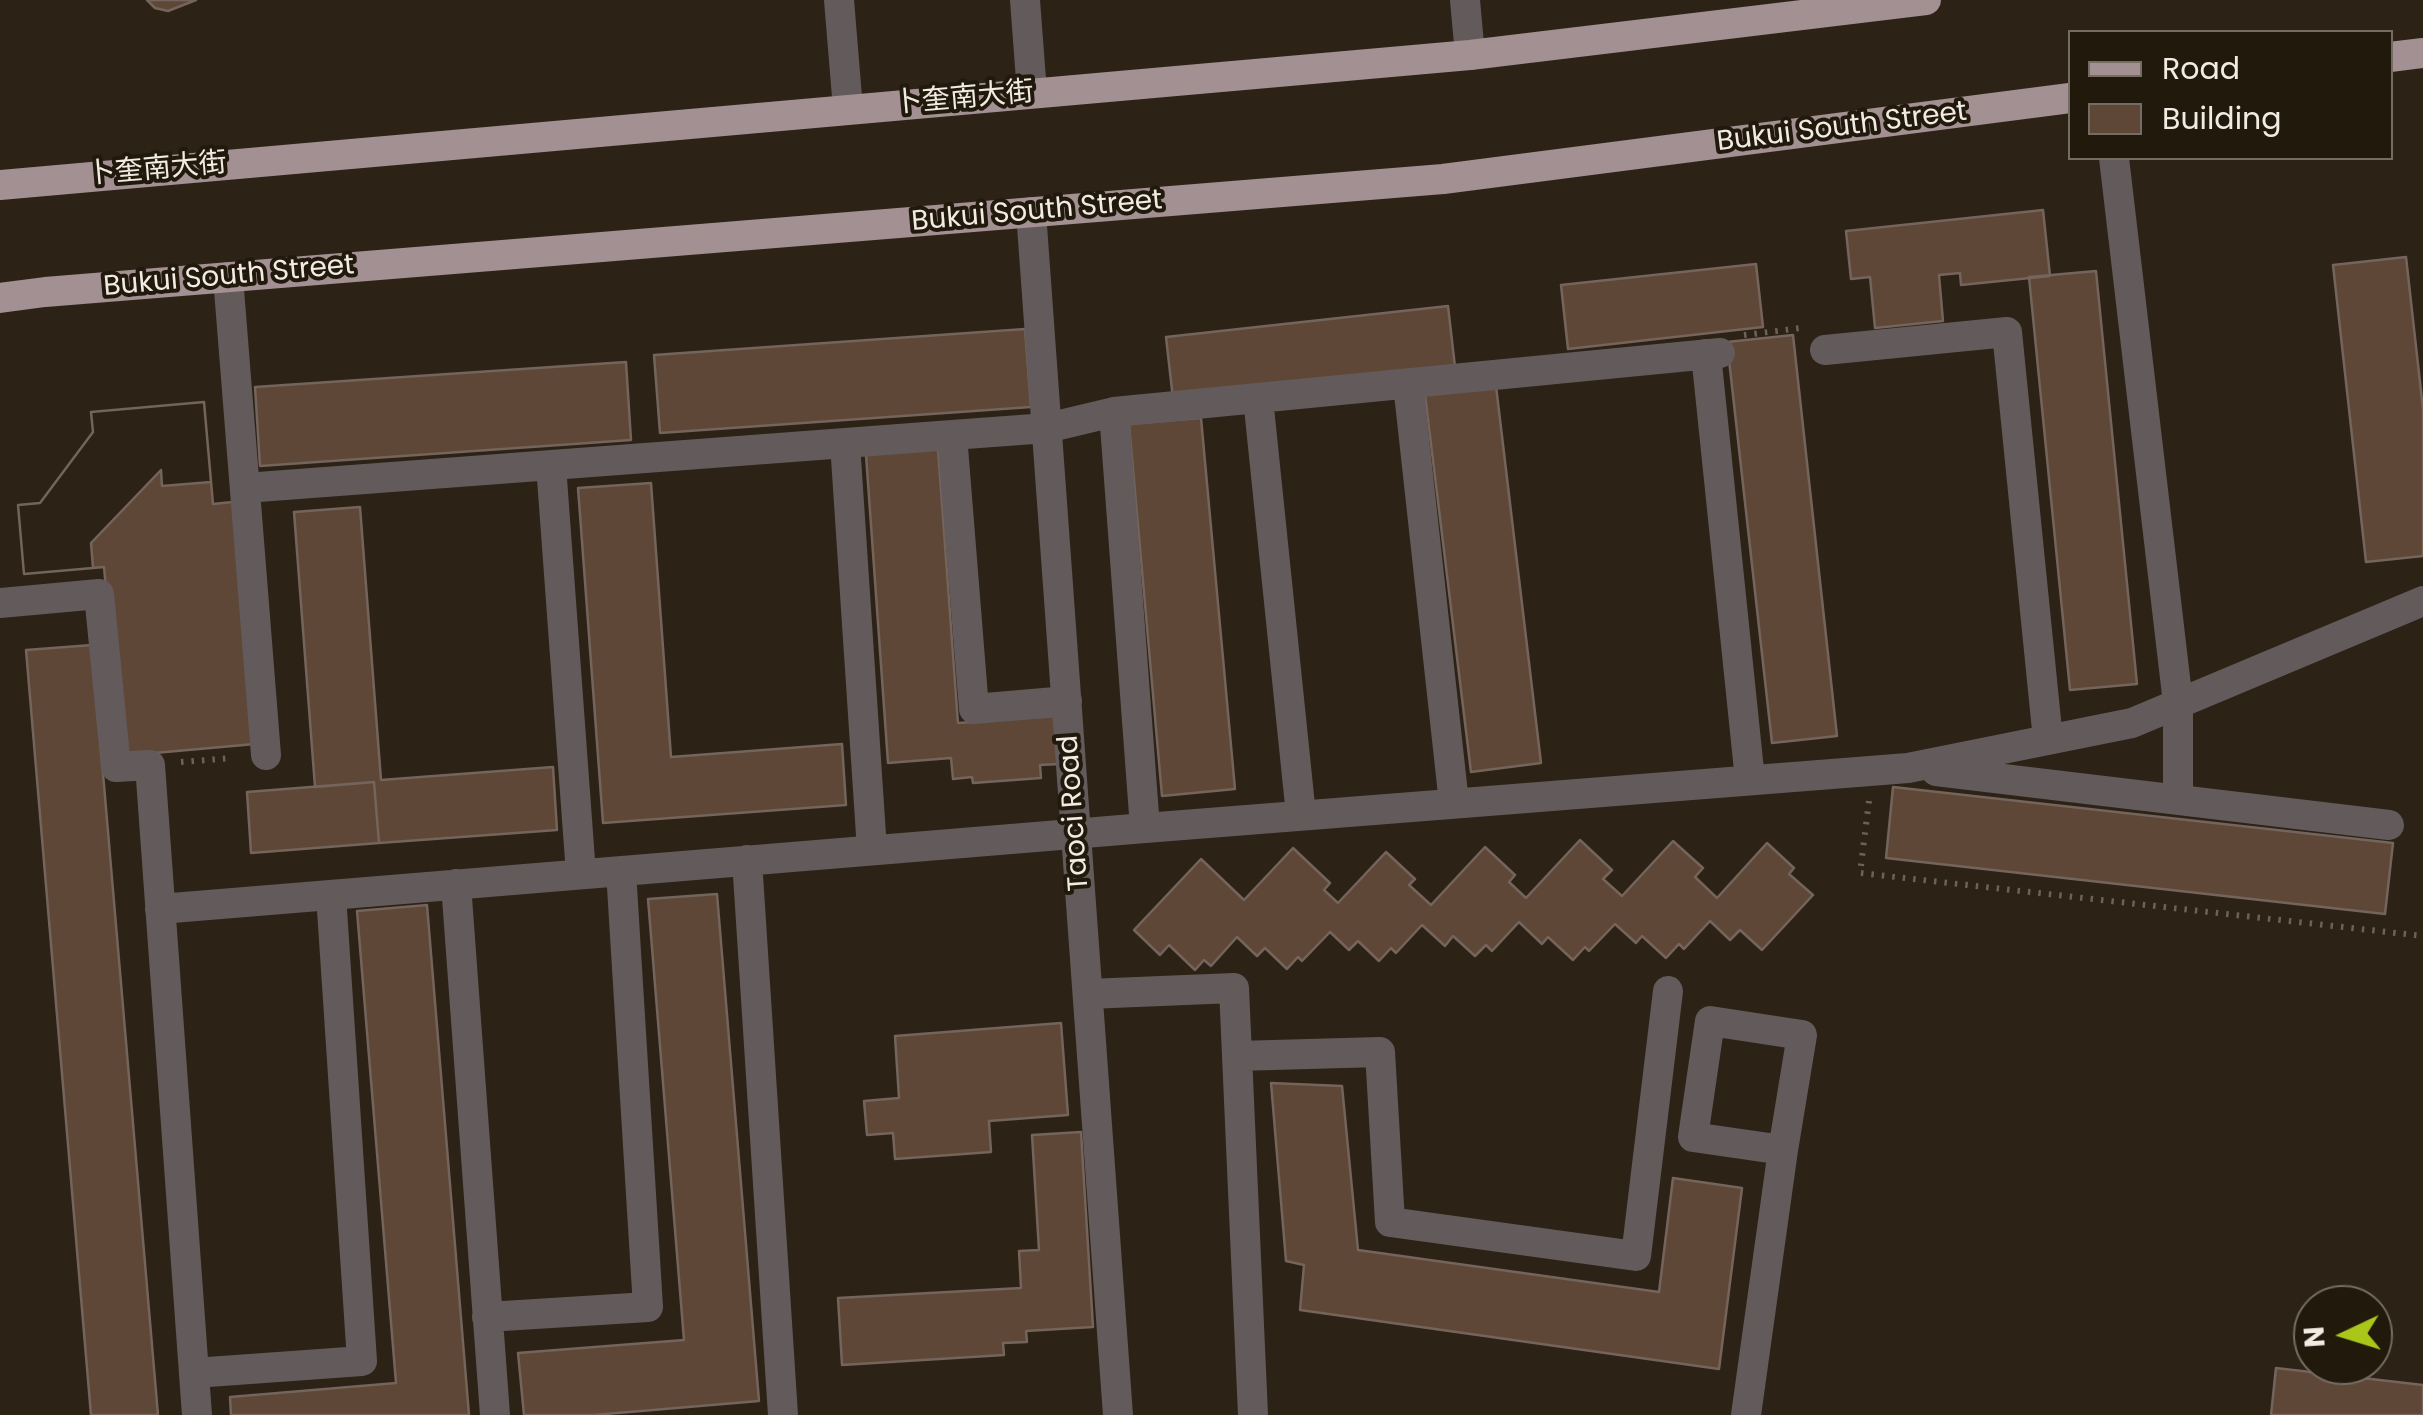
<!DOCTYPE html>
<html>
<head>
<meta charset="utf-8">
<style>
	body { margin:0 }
	#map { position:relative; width:2423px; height:1415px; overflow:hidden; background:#2c2216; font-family:Poppins,sans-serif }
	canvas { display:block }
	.legend { position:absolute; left:2068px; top:30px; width:325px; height:130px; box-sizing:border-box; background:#22190d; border:2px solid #756d63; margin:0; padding:12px 18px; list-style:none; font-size:30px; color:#f2ebe3 }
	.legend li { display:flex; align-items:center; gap:20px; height:50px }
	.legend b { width:50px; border:2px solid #756d63 }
	.north { position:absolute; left:2293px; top:1285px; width:100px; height:100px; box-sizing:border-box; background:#22190d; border:2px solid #756d63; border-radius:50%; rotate:266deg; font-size:28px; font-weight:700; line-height:40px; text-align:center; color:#f2ebe3 }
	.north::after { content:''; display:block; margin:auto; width:35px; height:45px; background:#aac719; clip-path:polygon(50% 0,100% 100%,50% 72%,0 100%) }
</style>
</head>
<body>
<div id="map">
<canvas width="2423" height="1415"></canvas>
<ul class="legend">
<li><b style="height:12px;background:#a29092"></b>Road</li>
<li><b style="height:28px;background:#5f4738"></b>Building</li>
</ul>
<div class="north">N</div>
</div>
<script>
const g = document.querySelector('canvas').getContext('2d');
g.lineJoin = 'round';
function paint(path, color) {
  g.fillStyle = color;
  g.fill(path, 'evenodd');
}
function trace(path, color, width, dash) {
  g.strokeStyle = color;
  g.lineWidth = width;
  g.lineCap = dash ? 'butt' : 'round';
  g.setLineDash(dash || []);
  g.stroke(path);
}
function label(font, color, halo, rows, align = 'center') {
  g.font = font + ' Poppins,"Noto Sans SC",sans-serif';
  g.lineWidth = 8;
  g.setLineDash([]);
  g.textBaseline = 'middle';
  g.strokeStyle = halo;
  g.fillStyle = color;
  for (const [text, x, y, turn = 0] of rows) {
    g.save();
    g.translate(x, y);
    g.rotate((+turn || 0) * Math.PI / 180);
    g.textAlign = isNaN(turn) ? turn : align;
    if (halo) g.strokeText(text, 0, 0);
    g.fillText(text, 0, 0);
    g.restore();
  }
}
const building = new Path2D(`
	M147,0H196L168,11L155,8Z
	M2043,210L2050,276L1961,285L1960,273L1939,275L1943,321L1875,328L1870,277L1851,279L1846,231Z
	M2406,257L2423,409V556L2366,562L2333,265Z
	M1756,264L1763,327L1568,349L1561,285Z
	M2096,271L2137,684L2070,690L2029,277Z
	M1448,306L1455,367L1173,399L1166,337Z
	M1025,329L1031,407L660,433L654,355Z
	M1793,335L1837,736L1772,743L1727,342Z
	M626,362L631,440L260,466L255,387Z
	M1496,386L1541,763L1471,772L1425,395Z
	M204,402L211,482L162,486L161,470L91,543L93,568L24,574L18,505L40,503L93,432L91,412Z
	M204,402L213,504L233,502L255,744L121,756L104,567L24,574L18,505L40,503L93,432L91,412Z
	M1201,418L1235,789L1162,796L1129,424Z
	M938,449L958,723L1056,716L1060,764L1040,765L1041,778L973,783L972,777L953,779L951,758L888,763L866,455Z
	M651,483L671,757L842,744L846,805L603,823L578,488Z
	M360,507L381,780L553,767L557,830L379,843L374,782L315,787L294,512Z
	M92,645L158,1415H91L26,650Z
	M374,782L379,843L251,853L247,792Z
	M1893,787L2393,843L2385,914L1886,858Z
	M1580,840L1612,870L1603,879L1622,896L1673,841L1703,868L1695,877L1717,898L1767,843L1794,868L1789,874L1813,895L1762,950L1740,930L1730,940L1710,921L1684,949L1679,944L1666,958L1642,936L1636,943L1615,924L1589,951L1585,947L1573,960L1548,937L1542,944L1519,922L1492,951L1486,945L1475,956L1453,936L1445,946L1422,925L1396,953L1391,948L1379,961L1358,941L1349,950L1330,932L1302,961L1298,957L1287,969L1265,948L1257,956L1237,937L1211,966L1204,960L1195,970L1169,945L1160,955L1134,930L1201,859L1244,900L1293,848L1330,883L1324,890L1338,903L1386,852L1415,879L1409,885L1431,905L1485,847L1515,875L1509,882L1526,898Z
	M717,894L759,1401L594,1415H524L518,1353L684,1340L648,899Z
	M427,905L469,1415H231L230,1397L396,1383L357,911Z
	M1061,1023L1068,1115L989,1121L991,1152L895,1159L893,1133L867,1135L864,1101L899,1098L895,1036Z
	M1271,1083L1342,1086L1358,1250L1659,1292L1673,1178L1742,1188L1719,1369L1300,1310L1304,1265L1286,1261Z
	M1081,1132L1093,1327L1026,1331L1027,1342L1003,1343L1004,1355L842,1365L838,1298L1021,1288L1019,1251L1039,1250L1032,1135Z
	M2276,1368L2423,1385V1415H2271Z`);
paint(building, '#5f4738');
trace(building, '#74645b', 2.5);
trace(new Path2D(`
	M1744,335L1801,328
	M181,762L233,758
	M1869,801L1860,873L2423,936`), '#6c6358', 6, [2.5, 8]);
trace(new Path2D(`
	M839,0L848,109
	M1025,0L1032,93
	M1465,0L1470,55
	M2114,158L2178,703V800
	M1031,212L1118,1415
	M228,277L266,755
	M1825,350L2007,332L2048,740
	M1706,354L1750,780
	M1408,384L1454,803
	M1258,398L1301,815
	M1114,412L1145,828
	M845,443L872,850
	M551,465L581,874
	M245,488L952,435
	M0,603L99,594L116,767L150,765L197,1415
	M1067,701L974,709L952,435L1047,428L1114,412L1720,353
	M1936,771L2389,825
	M747,860L783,1415
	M456,884L495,1415
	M160,909L1145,828L1908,768L2132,723L2423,601
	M1088,994L1234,988L1253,1415
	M1237,1056L1380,1052L1390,1222L1636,1256L1668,991
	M487,1317L648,1307L621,871
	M194,1373L362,1361L331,895
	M1746,1415L1783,1150L1802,1035L1710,1021L1693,1137L1783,1150`), '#635a5b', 30);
trace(new Path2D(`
	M2390,57L2423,53
	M0,185L1470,55L1926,0
	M0,298L45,292L1443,179L2070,98`), '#a29092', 30);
label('28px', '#f2ebe3', '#22190d', [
	["卜奎南大街",964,99,-5],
	["Bukui South Street",1842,128,-7],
	["卜奎南大街",157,170,-5],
	["Bukui South Street",1037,212,-5],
	["Bukui South Street",229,277,-5],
	["Taoci Road",1075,813,-94]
]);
</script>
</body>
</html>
